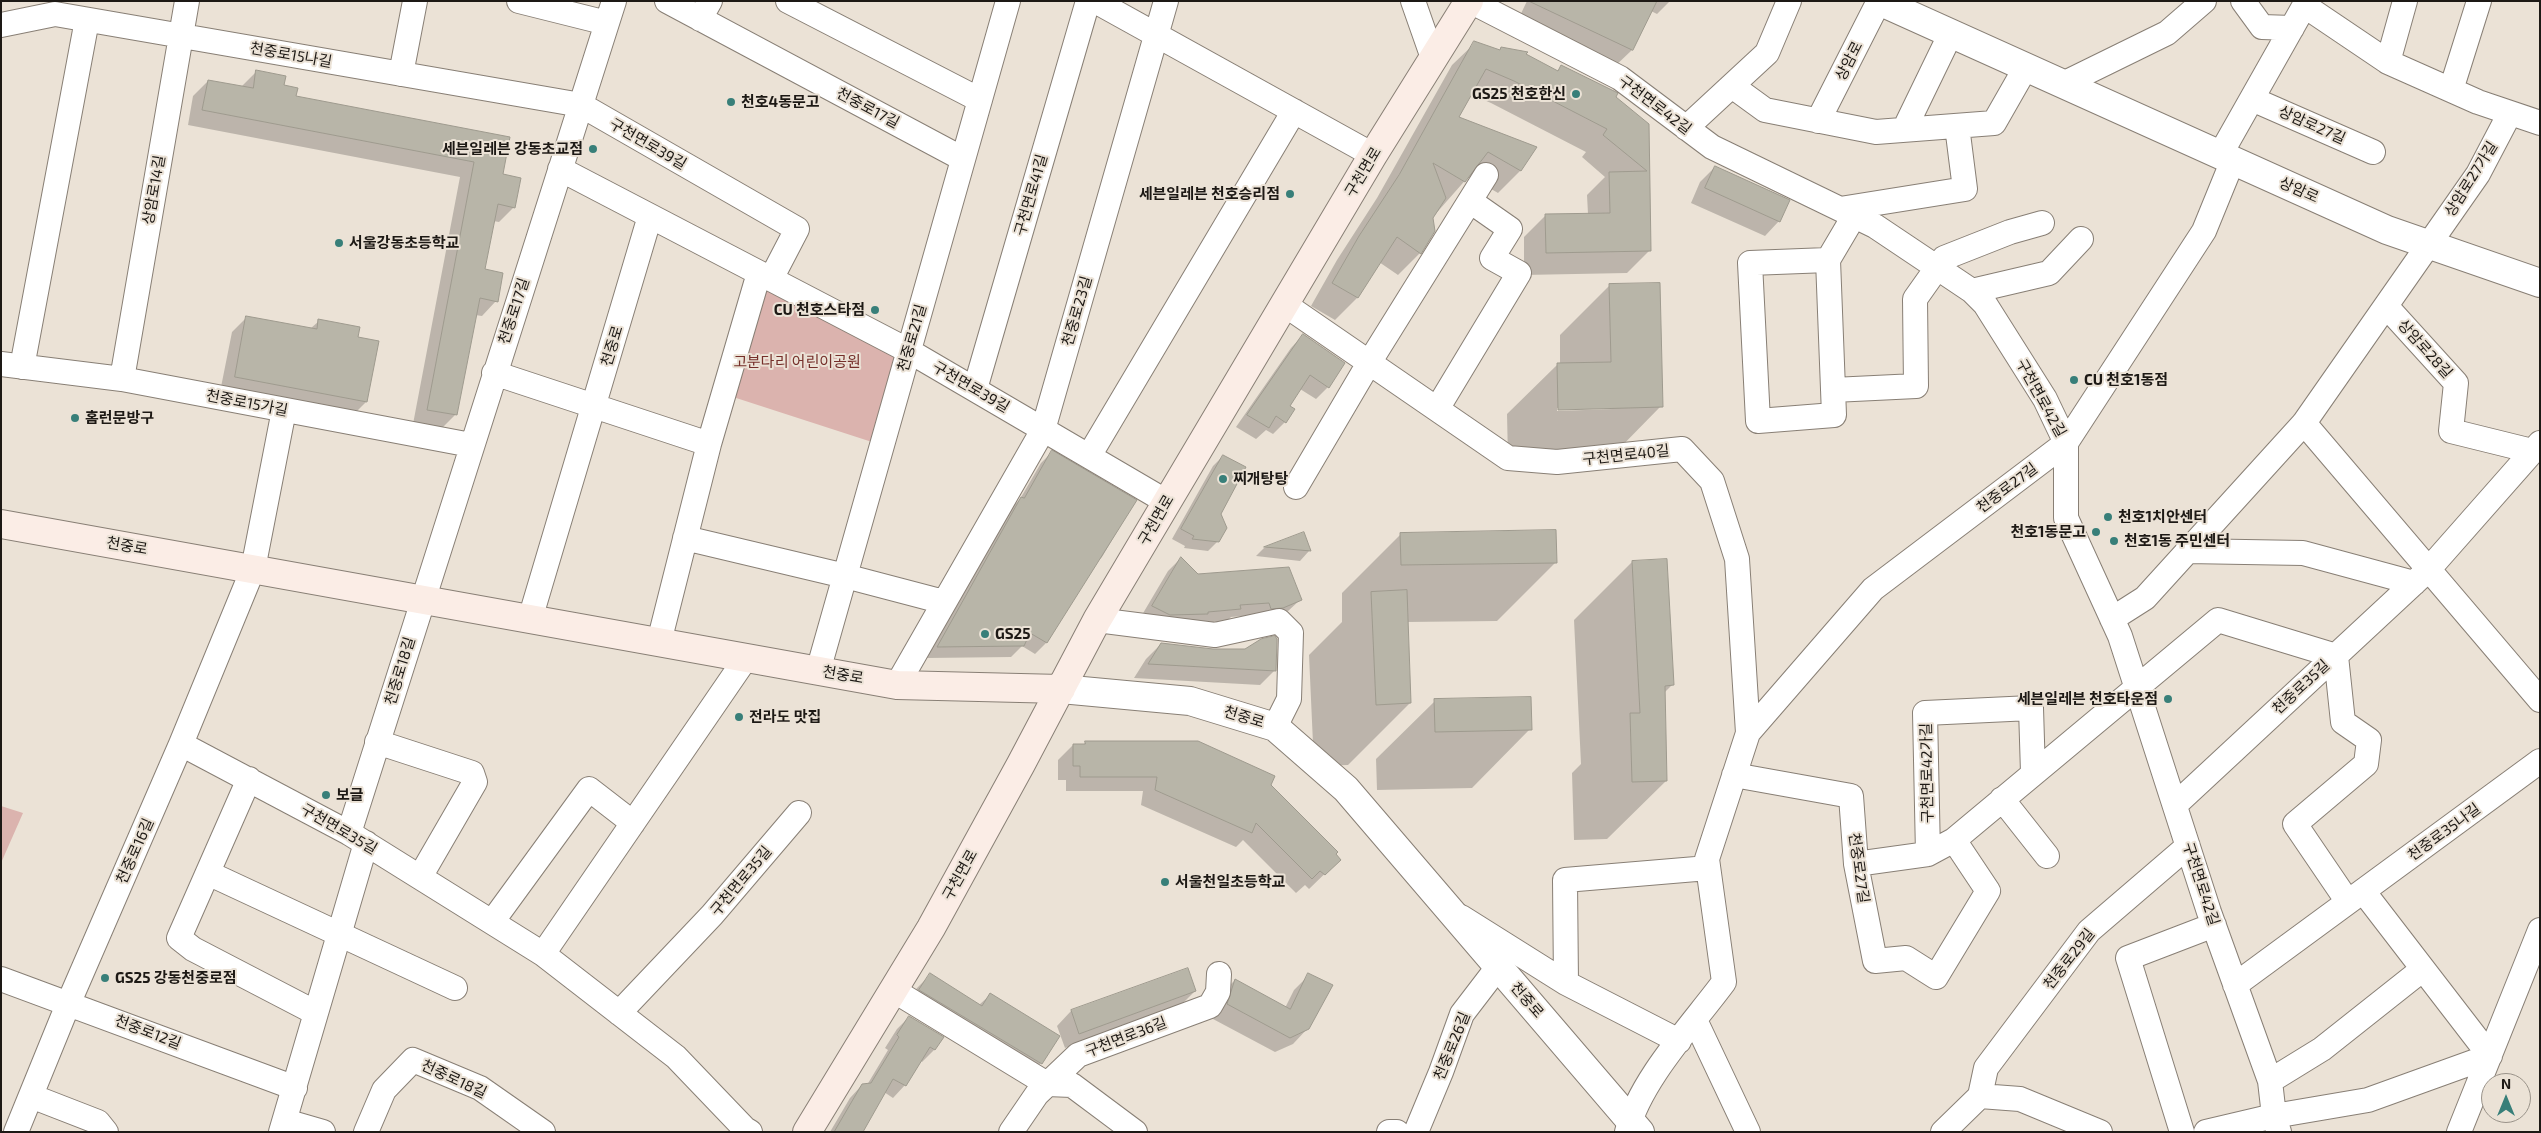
<!DOCTYPE html>
<html>
<head>
<meta charset="utf-8">
<style>
	body { margin:0 }
	#map { position:relative; width:2541px; height:1133px; overflow:hidden; background:#ebe2d6; font-family:"Exo 2",sans-serif }
	canvas { display:block }
	.frame { position:absolute; inset:0; border:2px solid #1d1915; pointer-events:none }
	.north { position:absolute; left:2481px; top:1073px; width:50px; height:50px; box-sizing:border-box; background:#ebe2d6; border:1px solid #999289; border-radius:50%; rotate:0deg; font-size:14px; font-weight:700; line-height:20px; text-align:center; color:#1d1915 }
	.north::after { content:''; display:block; margin:auto; width:18px; height:22px; background:#387f79; clip-path:polygon(50% 0,100% 100%,50% 72%,0 100%) }
</style>
</head>
<body>
<div id="map">
<canvas width="2541" height="1133"></canvas>
<div class="frame"></div>
<div class="north">N</div>
</div>
<script>
const g = document.querySelector('canvas').getContext('2d');
g.lineJoin = 'round';
function paint(path, color) {
  g.fillStyle = color;
  g.fill(path, 'evenodd');
}
function trace(path, color, width, dash) {
  g.strokeStyle = color;
  g.lineWidth = width;
  g.lineCap = dash ? 'butt' : 'round';
  g.setLineDash(dash || []);
  g.stroke(path);
}
function label(font, color, halo, rows, align = 'center') {
  g.font = font + ' "Exo 2","Noto Sans KR",sans-serif';
  g.lineWidth = 4;
  g.setLineDash([]);
  g.textBaseline = 'middle';
  g.strokeStyle = halo;
  g.fillStyle = color;
  for (const [text, x, y, turn = 0] of rows) {
    g.save();
    g.translate(x, y);
    g.rotate((+turn || 0) * Math.PI / 180);
    g.textAlign = isNaN(turn) ? turn : align;
    if (halo) g.strokeText(text, 0, 0);
    g.fillText(text, 0, 0);
    g.restore();
  }
}
paint(new Path2D(`
	M764,286L899,355L872,442L730,396Z
	M1,806L23,813L1,863Z`), '#dbb3ae');
paint(new Path2D(`
	M1527,1H1670L1657,14L1651,11L1632,50L1612,69L1516,24Z
	M1475,43L1499,51L1525,55L1557,71L1561,67L1615,98L1647,125L1649,251L1627,273L1524,275V237L1546,215L1588,214L1587,195L1605,177L1582,157L1586,152L1491,103L1470,94L1457,118L1535,148L1520,171L1498,193L1469,176L1432,218L1420,253L1398,275L1379,262L1357,298L1335,320L1311,306L1337,260L1377,198L1452,65Z
	M256,72L283,86L294,97L508,138L501,175L514,207L499,222L493,221L484,270L496,301L482,316L475,315L456,414L441,429L413,424L460,177L188,125L193,96L208,81L241,87Z
	M1715,167L1779,221L1765,236L1691,203L1700,182Z
	M1610,285L1661,406L1612,456L1508,459L1507,414L1557,365L1560,364V335ZM1612,407V409L1557,411V408Z
	M247,317L310,329L319,321L356,338L366,402L351,417L220,392L232,332Z
	M1303,335L1328,387L1316,399L1300,389L1289,406L1285,422L1273,434L1266,430L1256,439L1236,427L1291,348Z
	M1052,452L1135,501L1102,557L1096,563L1046,643L1035,654L1022,646L1011,657L927,658L1010,509L1020,499L1041,463Z
	M1223,456L1218,541L1208,551L1184,548L1185,546L1172,539L1213,466Z
	M1303,534L1309,551L1300,561L1256,556L1264,548Z
	M1401,534L1556,562L1497,621L1407,622L1410,703L1348,765L1314,766L1309,655L1342,622V593Z
	M1181,558L1198,576L1301,599L1287,612L1269,621L1255,615L1231,617L1226,622L1196,625L1139,620L1168,571Z
	M1632,562L1672,685L1664,693L1666,781L1607,839L1574,840L1572,773L1581,764L1574,620Z
	M1161,644L1275,670L1260,685L1134,678L1146,659Z
	M1435,701L1530,729L1472,788L1377,790L1376,759Z
	M1085,743L1269,785L1339,860L1309,889L1305,885L1296,893L1243,840L1236,847L1141,805L1143,791H1066V780H1058V760L1073,745H1083Z
	M930,975L979,1005L990,995L1058,1036L1041,1063L1028,1077L907,1004L917,988Z
	M1309,975L1308,1028L1293,1044L1275,1052L1213,1019L1220,995L1235,980L1285,1008L1294,990Z
	M1195,991L1180,1006L1065,1048L1057,1026L1071,1011Z
	M909,1017L942,1037L934,1050L922,1062L920,1060L905,1085L893,1098L884,1092L861,1132H830L850,1098L862,1085H867L888,1050L885,1048L897,1029Z`), '#0003');
const building = new Path2D(`
	M1529,1H1657L1633,50Z
	M1474,41L1500,50L1501,47L1528,52L1526,54L1558,71L1561,65L1618,93L1616,97L1649,124L1651,251L1546,253L1545,214L1610,213L1609,172L1647,171L1603,135L1607,129L1514,81L1486,69L1459,117L1537,147L1521,171L1488,152L1465,182L1433,163L1446,198L1433,218L1435,231L1421,254L1397,237L1358,298L1332,283L1359,236L1399,175Z
	M256,70L286,76L284,85L298,88L296,96L510,137L503,174L521,178L515,208L498,204L485,269L503,273L498,302L480,298L457,415L427,410L474,162L202,110L208,80L253,88Z
	M1715,166L1790,200L1780,222L1705,188Z
	M1660,283L1663,407L1558,410L1557,363L1611,362L1609,284Z
	M246,316L317,329L318,319L360,327L358,337L379,341L367,402L235,377Z
	M1303,334L1345,363L1329,388L1310,375L1290,406L1295,409L1286,423L1276,416L1269,428L1247,415Z
	M1052,450L1137,500L1047,643L1030,633L1024,646L937,647L1021,497L1024,498Z
	M1223,455L1246,467L1221,514L1227,528L1219,542L1192,539L1194,536L1181,529Z
	M1556,530L1557,563L1401,565L1400,533Z
	M1304,532L1311,551L1264,547Z
	M1181,557L1198,574L1289,567L1302,600L1283,608L1271,609L1269,603L1240,605L1241,609L1208,612V614L1170,615L1152,606Z
	M1667,559L1674,685L1665,686L1667,781L1632,782L1630,713H1640L1632,561Z
	M1407,590L1411,703L1376,705L1371,592Z
	M1275,636L1277,639L1276,671L1148,664L1161,643L1213,649H1245L1261,639Z
	M1531,697L1532,730L1435,732L1434,699Z
	M1085,741H1198L1275,776L1271,785L1338,852L1336,854L1341,860L1325,875L1320,871L1312,879L1256,823L1252,833L1155,790L1157,777H1080V766H1073V744H1085Z
	M1188,968L1196,991L1079,1034L1071,1010Z
	M930,973L982,1006L990,993L1060,1036L1042,1064L919,990Z
	M1308,973L1333,985L1309,1029L1290,1038L1227,1004L1235,979L1290,1009Z
	M909,1016L944,1037L935,1050L930,1047L906,1086L893,1079L863,1132H834L862,1084L871,1083L899,1037L897,1035Z`);
paint(building, '#b8b5a8');
trace(building, '#9e9a8e', 1);
const minor = new Path2D(`
	M519,1L607,23
	M667,1L963,159
	M788,1L980,100
	M1095,1L1373,155
	M1413,1L1433,58
	M1470,1L1620,78L1712,147L1875,226L1972,291L1985,304L2045,399L2066,443V518L2120,636L2209,912L2270,1081L2274,1116L2279,1132
	M2243,1L2262,27L2292,28
	M2305,6L2388,62L2478,102L2540,123
	M700,19L710,1
	M1,25L55,14L581,105L797,229L771,279
	M2388,62L2405,1
	M401,74L415,1
	M2063,84L2167,33L2204,1
	M1732,86L1765,110L1876,132L1994,123L2026,67
	M2451,90L2479,1
	M2252,99L2373,152
	M1818,121L1879,1
	M1686,128L1767,53L1789,1
	M1904,130L1951,33
	M2220,155L2307,1
	M560,169L909,351L1167,502
	M1840,209L1965,189L1957,126
	M1828,260L1750,263L1758,421L1834,415L1828,260L1854,216
	M1972,291L2049,273L2081,239
	M1284,304L1508,458L1557,462L1682,449L1712,481L1737,559L1748,733
	M2386,306L2456,383L2451,431L2532,451
	M1,364L122,379L471,445
	M22,367L87,20
	M494,373L709,444
	M122,379L187,1
	M975,389L1088,1
	M1833,390L1916,386L1915,299L1944,258L2010,232L2042,223
	M1437,409L1519,273L1492,258L1510,229L1470,201
	M2304,423L2540,700
	M1089,456L1294,111
	M1296,487L1369,363L1486,175
	M685,538L845,576L944,602
	M2187,551L2303,553L2414,583
	M530,619L650,216
	M2112,619L2145,598L2304,423L2478,174L2510,113
	M1097,620L1215,635L1279,621L1291,633L1289,699L1275,727
	M659,642L709,444L759,273
	M818,671L1008,1
	M897,685L1043,430L1166,1
	M377,742L472,773L475,782L420,877
	M181,744L349,833L543,954L676,1057L745,1129L750,1132
	M1734,775L1851,796L1856,864L1875,961L1906,958L1936,977L1988,891L1954,840
	M249,779L179,938L193,949L316,1013
	M2002,799L2047,856
	M2175,805L2428,570L2540,443
	M349,833L614,1
	M1928,854L1925,713L2031,708L2033,773
	M1856,864L1928,854L1954,840L2218,620L2336,656L2343,722L2369,740L2366,764L2295,824L2348,902
	M208,873L455,988
	M1461,917L1566,983L1679,1041
	M492,922L589,789L633,823
	M543,954L746,658
	M1,979L295,1088
	M1566,983L1565,880L1708,868
	M2235,985L2540,761
	M893,990L1047,1084L1072,1085L1135,1132
	M619,1013L712,915L799,813
	M1695,1020L1748,1132
	M2270,1081L2322,1049L2423,969
	M31,1096L98,1122L106,1132
	M1980,1096L1986,1068L2089,931L2188,846
	M285,1121L323,1132
	M16,1132L69,1002L181,744L253,569L284,410
	M281,1132L366,843
	M366,1132L384,1090L413,1060L480,1088L543,1132
	M1011,1132L1037,1094L1078,1055L1210,1006L1218,992L1219,974
	M1389,1132H1397
	M1416,1132L1441,1072L1462,1014L1498,967
	M1627,1132C1639,1081 1693,1024 1724,982L1707,859L1748,733L1873,589L2066,443L2204,231L2233,160
	M1943,1132L1980,1096L2020,1099L2100,1132
	M2182,1132L2128,958L2214,925
	M2206,1132L2274,1116L2368,1100L2490,1056L2363,891
	M2459,1132L2540,930`);
const tertiary = new Path2D(`
	M1879,1L2387,230L2540,283
	M1061,689L1190,701L1275,727L1346,789L1640,1132`);
const secondary = new Path2D(`
	M1,524L897,685L1061,689
	M807,1132L931,928L1021,764L1097,620L1167,502L1373,155L1469,1`);
trace(minor, '#887f75', 26);
trace(tertiary, '#887f75', 30);
trace(secondary, '#887f75', 30);
trace(minor, '#fff', 24);
trace(tertiary, '#fff', 28);
trace(secondary, '#fbede6', 28);
for (const [x, y, r, color] of [
	[1576,94,5,"#387f79"],
	[731,102,5,"#387f79"],
	[593,149,5,"#387f79"],
	[1290,194,5,"#387f79"],
	[339,243,5,"#387f79"],
	[875,310,5,"#387f79"],
	[2074,380,5,"#387f79"],
	[75,418,5,"#387f79"],
	[1223,479,5,"#387f79"],
	[2108,517,5,"#387f79"],
	[2096,532,5,"#387f79"],
	[2114,541,5,"#387f79"],
	[985,634,5,"#387f79"],
	[2168,699,5,"#387f79"],
	[739,717,5,"#387f79"],
	[326,795,5,"#387f79"],
	[1165,882,5,"#387f79"],
	[105,978,5,"#387f79"]
]) {
  const dot = new Path2D();
  dot.arc(x, y, r, 0, 2 * Math.PI);
  g.fillStyle = color;
  g.fill(dot);
  trace(dot, '#ebe2d6', 2);
}
label('15px', '#1d1915', '#ebe2d6', [
	["천중로15나길",291,55,10],
	["상암로",1849,61,-63],
	["구천면로42길",1655,105,37],
	["천중로17길",868,108,28],
	["상암로27길",2312,125,24],
	["구천면로39길",648,144,30],
	["구천면로",1363,172,-59],
	["상암로27가길",2471,179,-58],
	["상암로14길",154,190,-80],
	["상암로",2299,190,24],
	["구천면로41길",1031,195,-74],
	["천중로17길",514,311,-72],
	["천중로23길",1077,311,-74],
	["천중로21길",912,338,-74],
	["천중로",612,346,-73],
	["상암로28길",2425,349,48],
	["구천면로39길",971,387,30],
	["구천면로42길",2041,398,61],
	["천중로15가길",247,403,11],
	["구천면로40길",1626,455,-6],
	["천중로27길",2007,488,-37],
	["구천면로",1156,520,-60],
	["천중로",127,546,10],
	["천중로18길",400,671,-73],
	["천중로",843,675,10],
	["천중로35길",2301,687,-43],
	["천중로",1244,717,17],
	["구천면로42가길",1927,773,-91],
	["구천면로35길",339,829,30],
	["천중로35나길",2444,832,-36],
	["천중로16길",135,851,-66],
	["천중로27길",1859,868,82],
	["구천면로",960,875,-61],
	["구천면로35길",741,881,-50],
	["구천면로42길",2201,884,72],
	["천중로29길",2069,959,-52],
	["천중로",1527,1000,49],
	["천중로12길",148,1032,21],
	["구천면로36길",1126,1037,-21],
	["천중로26길",1452,1046,-68],
	["천중로18길",454,1079,25]
]);
label('bold 15px', '#1d1915', '#ebe2d6', [
	["GS25 천호한신",1566,94,"right"],
	["천호4동문고",741,102],
	["세븐일레븐 강동초교점",583,149,"right"],
	["세븐일레븐 천호승리점",1280,194,"right"],
	["서울강동초등학교",349,243],
	["CU 천호스타점",865,310,"right"],
	["CU 천호1동점",2084,380],
	["홈런문방구",85,418],
	["찌개탕탕",1233,479],
	["천호1치안센터",2118,517],
	["천호1동문고",2086,532,"right"],
	["천호1동 주민센터",2124,541],
	["GS25",995,634],
	["세븐일레븐 천호타운점",2158,699,"right"],
	["전라도 맛집",749,717],
	["보글",336,795],
	["서울천일초등학교",1175,882],
	["GS25 강동천중로점",115,978]
], 'left');
label('15px', '#752f2a', '#ebe2d6', [
	["고분다리 어린이공원",797,362]
]);
</script>
</body>
</html>
